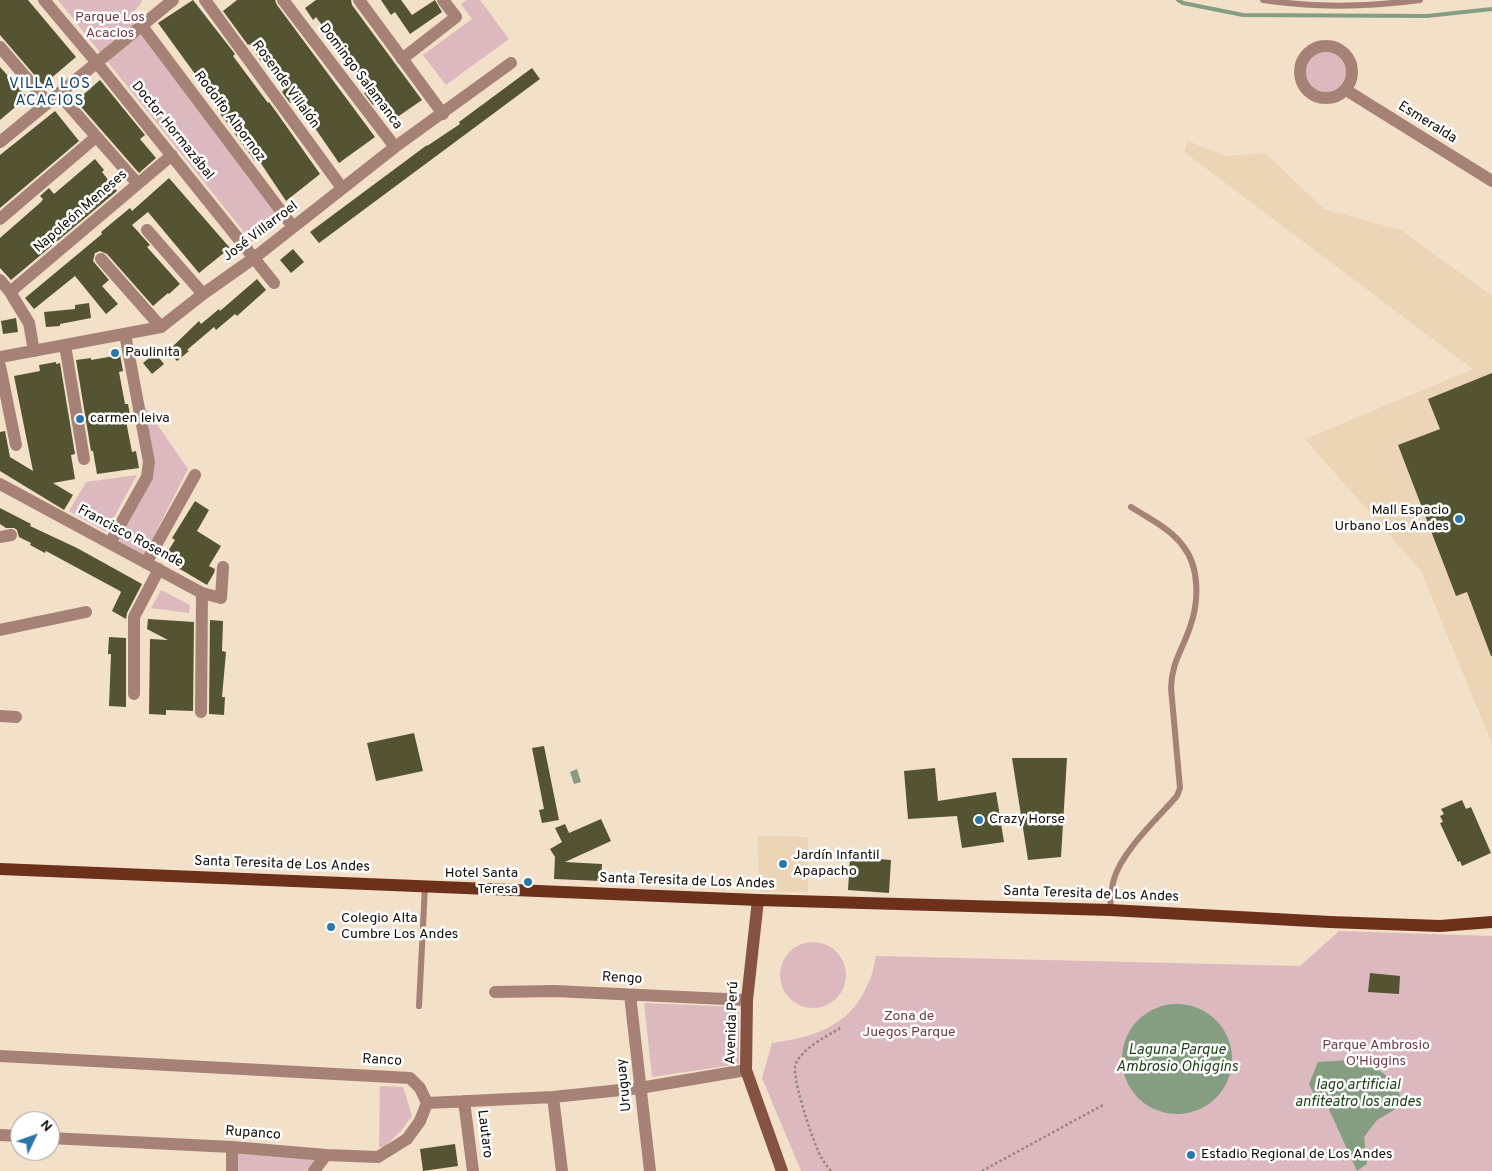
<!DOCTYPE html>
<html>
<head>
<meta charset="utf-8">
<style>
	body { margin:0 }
	#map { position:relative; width:1492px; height:1171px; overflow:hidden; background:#f2e0c9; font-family:Overpass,sans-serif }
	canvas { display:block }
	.north { position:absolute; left:10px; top:1111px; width:50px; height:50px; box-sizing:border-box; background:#fff; border:1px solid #a09e9b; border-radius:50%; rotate:48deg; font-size:14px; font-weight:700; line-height:20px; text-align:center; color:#120c05 }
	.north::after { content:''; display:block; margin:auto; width:18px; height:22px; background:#2a77aa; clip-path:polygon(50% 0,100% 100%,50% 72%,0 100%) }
</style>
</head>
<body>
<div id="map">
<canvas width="1492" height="1171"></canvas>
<div class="north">N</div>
</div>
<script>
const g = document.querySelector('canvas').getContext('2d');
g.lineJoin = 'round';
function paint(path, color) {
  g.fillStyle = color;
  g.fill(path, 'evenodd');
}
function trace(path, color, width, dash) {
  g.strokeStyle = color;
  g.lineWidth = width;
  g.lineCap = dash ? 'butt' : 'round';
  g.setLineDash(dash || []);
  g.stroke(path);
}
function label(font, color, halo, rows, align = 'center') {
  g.font = font + ' Overpass,sans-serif';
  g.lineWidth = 5;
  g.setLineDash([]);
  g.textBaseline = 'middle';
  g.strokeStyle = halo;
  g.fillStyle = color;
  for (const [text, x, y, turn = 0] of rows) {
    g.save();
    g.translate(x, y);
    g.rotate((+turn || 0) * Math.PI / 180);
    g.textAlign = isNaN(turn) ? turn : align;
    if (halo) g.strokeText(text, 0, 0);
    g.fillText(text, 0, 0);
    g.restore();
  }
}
paint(new Path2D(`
	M1188,141L1226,156L1265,153L1324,209L1401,230L1492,296V744L1421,571L1305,439L1473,369L1184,152Z
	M757,836L808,837V892H759Z`), '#ecd4b7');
paint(new Path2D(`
	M58,0H141L142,2L132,14L280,218L252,242Z
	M467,0H480L509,39L446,85L423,55L472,19L461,4Z
	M1305 72a21 21 0 1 1 42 0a21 21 0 1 1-42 0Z
	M145,407L188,469L144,555L117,540L153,475L155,464Z
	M137,475L106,532L69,511L86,482Z
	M161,590L190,605L189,613L151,608Z
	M1339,931L1492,936V1171H801L762,1078L772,1043C813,1037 849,1027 867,986C872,977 874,966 876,956L1300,966Z
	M780 975a33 33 0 1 1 66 0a33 33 0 1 1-66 0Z
	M644,1003L739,1007V1064L652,1077Z
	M380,1086L403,1087L412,1116L401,1131L384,1147H379Z
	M238,1153L316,1159L307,1171H238Z`), '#dcb9bf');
paint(new Path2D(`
	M577,769L581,782L574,784L570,772Z
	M1122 1059a55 55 0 1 1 110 0a55 55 0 1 1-110 0Z
	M1364,1059L1396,1083L1401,1099L1394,1110L1377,1120L1364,1137L1367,1164L1357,1171L1328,1107L1317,1101L1309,1084L1318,1062Z`), '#859d80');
trace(new Path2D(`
	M1178,0L1183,3L1243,15L1427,16L1492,9`), '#859d80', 4);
paint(new Path2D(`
	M0,0H28L76,57L43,85L0,35Z
	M193,0L235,54L233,56L268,103L269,102L277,113L320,174L286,201L258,159L255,161L216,108L219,107L158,23Z
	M237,0H275L277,5L375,137L339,163L295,99L290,103L282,92L284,90L263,60L261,61L249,44L248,45L223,11Z
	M316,0H351L352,5L422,100L393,120L379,101L373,105L364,93L368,91L336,48L338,47L316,17L313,20L305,8Z
	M381,0H401L412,15L435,0L442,12L410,34L395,12L391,15Z
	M0,67L27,97L0,120Z
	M532,68L540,79L319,243L310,232L427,145V146L460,124L459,122Z
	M100,80L145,135L140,139L156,158L139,173L76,101Z
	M55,111L79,141L0,208V155Z
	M95,159L104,170L102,172L117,191L11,280L0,268V238L41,202L43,199L40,196L49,188L54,194Z
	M169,178L230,248L199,273L148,212L132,225L150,245L147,247L180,284L169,294L168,293L153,306L107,254L100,251L95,253L93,261L109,280L102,286L118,304L106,314L75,276L34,309L25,298L102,234L101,232L113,222L130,208L132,211Z
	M293,249L304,262L291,273L280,260Z
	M257,279L266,290L237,316L235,314L216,330L214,327L187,350L189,351L177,361L168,351L199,321L201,324L219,309L220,311Z
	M89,303L91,318L60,324V326L46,327L44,312L75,309V305Z
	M16,318L18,332L3,334L1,321Z
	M155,353L164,364L152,374L143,363Z
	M120,355L123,371L119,372L125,404H128L131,420L126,421L132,452L136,451L139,468L97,474L93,451H91L76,360L91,358V360Z
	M56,362V364L60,363L75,454L71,455L75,479L53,483L73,495L64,510L0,471V432L5,431L10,457L33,471L14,376L40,371L39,365Z
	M1492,373V656H1491L1467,592L1456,596L1398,445L1440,429L1428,399Z
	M195,501L209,510L197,531L221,546L209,566L215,569L214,573L207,585L163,559L175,540L172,538Z
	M0,508L31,524L30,526L77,548L142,584L127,613L126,619L112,611L121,592L120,591L46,551L45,553L30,545L31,543L19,537L17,530L14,528H6L0,524Z
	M148,619L194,622L193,711L166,710V715L149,714L150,639L168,640L147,629Z
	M210,620L223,621L222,651L226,652L222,697H225L224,715L209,714Z
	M109,637L126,638V707L109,706L111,654H108Z
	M414,733L423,771L376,781L367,743Z
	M544,746L559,820L542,823L539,810L544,809L532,748Z
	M1012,758H1067L1061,857L1028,860Z
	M935,768L938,801L996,792L1004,842L962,848L957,816L908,819L904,771Z
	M1462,800L1466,809L1471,807L1491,853L1462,866L1460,861L1458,862L1440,823L1443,822L1440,816L1444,814L1441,809Z
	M601,819L611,841L565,862L602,864L601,881L554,879L555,857L550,849L562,842L555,828L565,824L569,833Z
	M850,857L891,860L889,893L848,890Z
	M1370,973L1400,976L1399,994L1368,992Z
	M455,1144L458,1166L423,1171L420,1149Z`), '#545332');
trace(new Path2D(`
	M831,1171C825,1164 820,1157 817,1148C811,1135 790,1073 796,1063C805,1046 826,1037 842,1027
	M982,1171L1103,1105`), '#948877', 2.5, [2.5, 2.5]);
trace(new Path2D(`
	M1263,0C1315,8 1368,7 1420,0
	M1110,910C1111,899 1111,889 1114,879C1122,851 1158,818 1177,796L1180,788L1171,688C1172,661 1182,651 1190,627C1199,602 1200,567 1183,546C1171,529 1148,518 1131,507
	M419,1006L425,886`), '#a68175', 6);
trace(new Path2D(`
	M44,0L97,63L274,283
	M205,0L342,188
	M283,0L395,147
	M359,0L443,114
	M142,26L293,227
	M1300 72a26 26 0 1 1 52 0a26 26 0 1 1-52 0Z
	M0,47L48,103
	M402,59L456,17L443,0
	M1346,90L1492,181
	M59,94L137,183
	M0,142L173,0
	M0,219L96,137
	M147,230L203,294
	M101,259L161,327
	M0,280L10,292L29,323L34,351
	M10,292L172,155
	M65,345L84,459
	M0,357L161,327L203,294L254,258L395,147L511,63
	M0,366L16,445
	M0,484L202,593L221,598L223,567
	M0,537L11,535
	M110,543L147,477L149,462L125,334
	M146,563L195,475
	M0,630L86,612
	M134,694V617L159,569
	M201,712L202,593
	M0,716L16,717
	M495,992L554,991L747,1000
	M630,995L650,1171
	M0,1056L410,1078L420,1088L427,1103L553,1097L640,1088L746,1070
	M553,1097L562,1171
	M464,1101L473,1171
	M0,1135L20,1136
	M50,1138L232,1147L326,1155L378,1157L407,1139L420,1121L427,1103
	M232,1147V1171
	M314,1171L326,1155`), '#a68175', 12);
trace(new Path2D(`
	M758,900L747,1000L746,1070L782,1171`), '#865241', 12);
trace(new Path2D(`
	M0,869L758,900L1110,910L1330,922L1440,926L1492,922`), '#6d301a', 12);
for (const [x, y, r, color] of [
	[115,353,5,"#2a77aa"],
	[80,419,5,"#2a77aa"],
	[1459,519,5,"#2a77aa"],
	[979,820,5,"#2a77aa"],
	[783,864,5,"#2a77aa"],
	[528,882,5,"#2a77aa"],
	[331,927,5,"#2a77aa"],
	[1191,1155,5,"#2a77aa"]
]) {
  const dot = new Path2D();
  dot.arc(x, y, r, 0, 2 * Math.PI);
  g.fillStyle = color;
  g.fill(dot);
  trace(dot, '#fff', 2);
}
label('14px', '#723a47', '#fff', [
	["Parque Los",110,18],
	["Acacios",110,34],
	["Zona de",909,1017],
	["Juegos Parque",909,1033],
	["Parque Ambrosio",1376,1046],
	["O'Higgins",1376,1062]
]);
label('14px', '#120c05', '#fff', [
	["Domingo Salamanca",360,77,53],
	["Rosende Villalón",285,85,54],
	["Rodolfo Albornoz",229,117,53],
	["Esmeralda",1427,123,32],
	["Doctor Hormazábal",172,131,51],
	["Napoleón Meneses",81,212,-41],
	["José Villarroel",261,232,-37],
	["Francisco Rosende",130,537,28],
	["Santa Teresita de Los Andes",282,865,2],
	["Santa Teresita de Los Andes",687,882,2],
	["Santa Teresita de Los Andes",1091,895,2],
	["Rengo",622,979,3],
	["Avenida Perú",733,1023,-88],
	["Ranco",382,1061,3],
	["Uruguay",625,1085,-96],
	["Rupanco",253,1134,4],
	["Lautaro",484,1134,83]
]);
label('14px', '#120c05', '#fff', [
	["Paulinita",125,353],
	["carmen leiva",90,419],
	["Mall Espacio",1449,511,"right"],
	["Urbano Los Andes",1449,527,"right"],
	["Crazy Horse",989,820],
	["Jardín Infantil",793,856],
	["Apapacho",793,872],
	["Hotel Santa",518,874,"right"],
	["Teresa",518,890,"right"],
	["Colegio Alta",341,919],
	["Cumbre Los Andes",341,935],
	["Estadio Regional de Los Andes",1201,1155]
], 'left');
g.letterSpacing = '1px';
label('15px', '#0a4264', '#fff', [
	["VILLA LOS",50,85],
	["ACACIOS",50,102]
]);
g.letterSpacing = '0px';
label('italic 15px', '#1b3f15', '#fff', [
	["Laguna Parque",1177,1051],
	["Ambrosio Ohiggins",1177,1068],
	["lago artificial",1358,1086],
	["anfiteatro los andes",1358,1103]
]);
</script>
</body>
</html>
